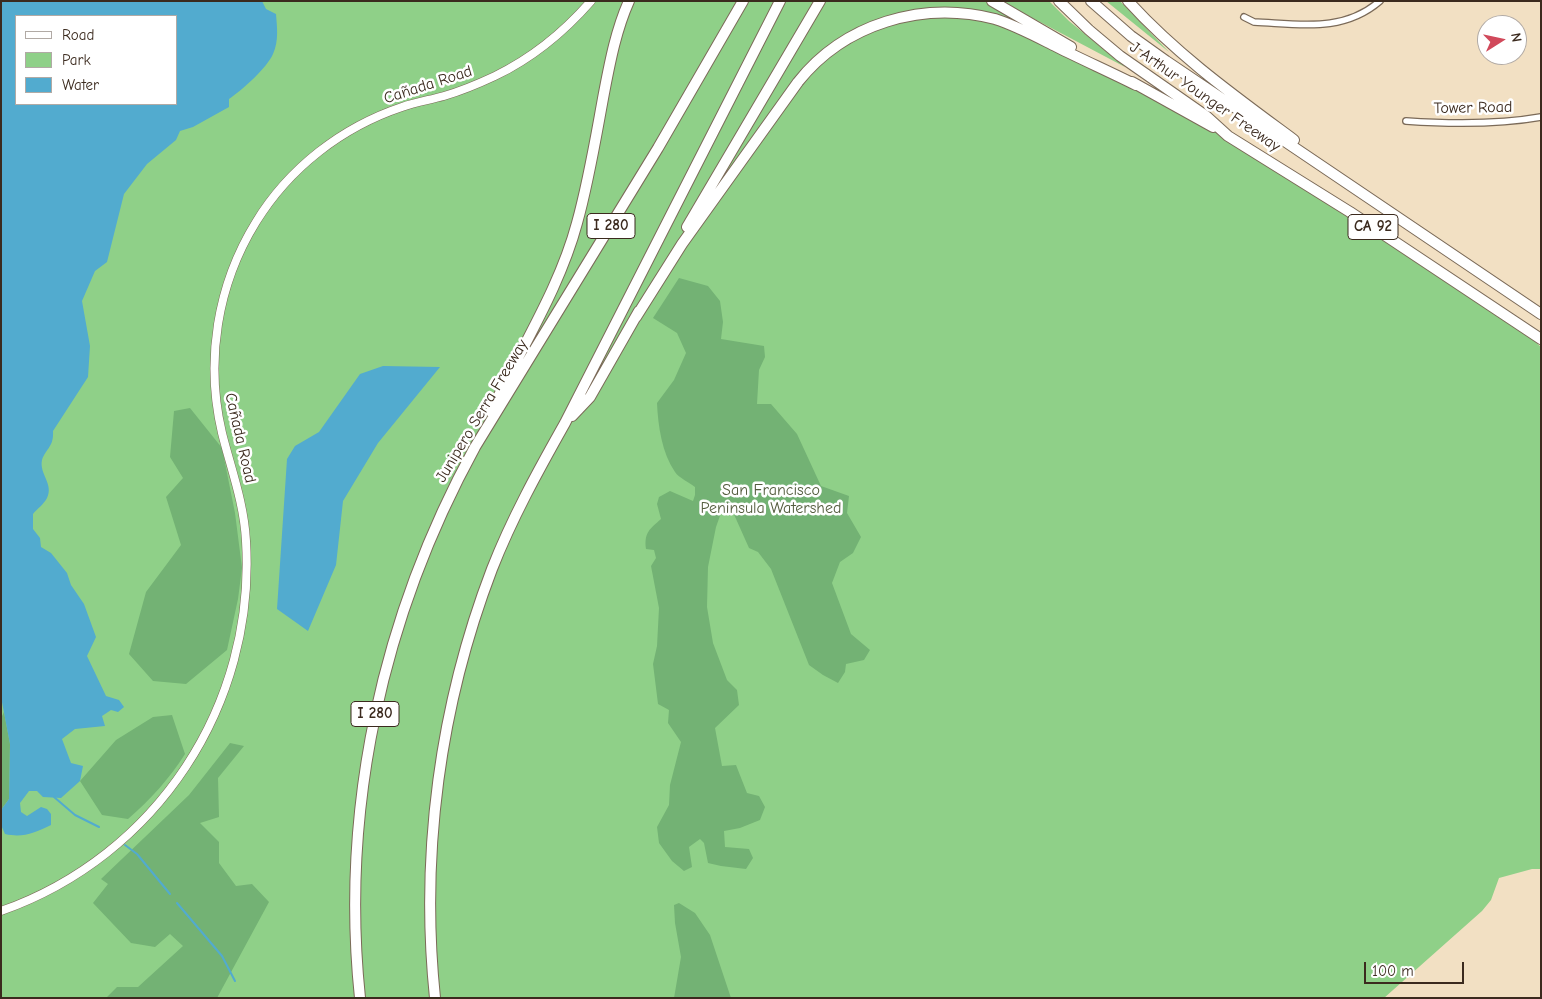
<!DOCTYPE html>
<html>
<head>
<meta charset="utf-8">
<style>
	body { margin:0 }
	#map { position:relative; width:1542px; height:999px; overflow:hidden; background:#f2e0c3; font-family:"Comic Neue",sans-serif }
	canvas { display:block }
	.frame { position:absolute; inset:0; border:2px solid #3b2a1e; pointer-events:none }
	.legend { position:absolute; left:15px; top:15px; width:162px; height:90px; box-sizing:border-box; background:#fff; border:1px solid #b1aaa5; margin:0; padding:6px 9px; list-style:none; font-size:15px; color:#3b2a1e }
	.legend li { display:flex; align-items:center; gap:10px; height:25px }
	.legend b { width:25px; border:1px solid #b1aaa5 }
	.north { position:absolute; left:1477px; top:15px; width:50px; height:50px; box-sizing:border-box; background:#fff; border:1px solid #b1aaa5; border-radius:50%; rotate:80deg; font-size:14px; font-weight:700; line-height:20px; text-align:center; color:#3b2a1e }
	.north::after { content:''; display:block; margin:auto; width:18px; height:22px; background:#d1495b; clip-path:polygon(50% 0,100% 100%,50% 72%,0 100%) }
	.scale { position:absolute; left:1364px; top:962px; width:100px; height:22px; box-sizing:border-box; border:2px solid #3b2a1e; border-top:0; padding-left:6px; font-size:15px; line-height:18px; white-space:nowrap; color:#3b2a1e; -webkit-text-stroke:4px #fff; paint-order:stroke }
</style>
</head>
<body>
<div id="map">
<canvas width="1542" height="999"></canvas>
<div class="frame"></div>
<ul class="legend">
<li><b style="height:6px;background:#fff"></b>Road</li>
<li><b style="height:14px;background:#8fd088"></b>Park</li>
<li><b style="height:14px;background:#52abcf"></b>Water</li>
</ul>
<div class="north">N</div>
<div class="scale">100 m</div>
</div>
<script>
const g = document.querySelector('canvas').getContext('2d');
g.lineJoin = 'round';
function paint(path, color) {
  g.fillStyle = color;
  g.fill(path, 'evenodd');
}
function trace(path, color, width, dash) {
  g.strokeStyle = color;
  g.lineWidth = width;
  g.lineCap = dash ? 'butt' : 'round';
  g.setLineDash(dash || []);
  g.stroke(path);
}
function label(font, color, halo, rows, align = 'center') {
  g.font = font + ' "Comic Neue",sans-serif';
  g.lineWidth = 5;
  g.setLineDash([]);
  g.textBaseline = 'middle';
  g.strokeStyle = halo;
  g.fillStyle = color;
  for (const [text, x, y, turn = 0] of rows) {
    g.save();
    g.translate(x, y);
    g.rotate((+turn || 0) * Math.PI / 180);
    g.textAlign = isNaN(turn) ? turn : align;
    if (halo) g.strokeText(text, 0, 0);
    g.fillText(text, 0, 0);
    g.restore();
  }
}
paint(new Path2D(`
	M1,1H1049L1069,21L1125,67L1021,12L1010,24L1202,122L1515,323L1541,347V869H1532L1499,878L1491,900L1482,911L1384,998H1ZM16,16H176V104H16Z
	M1106,1H1120L1169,52Z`), '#8fd088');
paint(new Path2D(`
	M679,278L708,286L720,301L723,322L721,339L764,346L765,357L759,370L757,404H771L797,434L821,486L849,496L847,513L861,537L853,553L840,562L832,583L851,634L870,650L864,660L846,664L845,672L838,683L823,675L809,665L771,569L758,552L749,548L732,510L721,513L716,527L708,567L707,607L713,643L727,680L737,690L739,705L715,728L722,766L736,765L747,793L759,796L765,807L760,820L740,828L724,831L725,847L749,849L753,858L746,869L721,866L708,863L704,843L700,839L689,847L692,867L684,871L672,861L659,843L657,827L669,805L670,785L681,742L668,723L669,710L658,704L653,664L657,646L659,608L651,566L656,558L654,550L646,549C644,532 650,529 661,519L657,504L659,497L670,491L693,501L695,495V487C689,482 679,478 675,472C662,453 658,426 657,403L674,380L686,353L677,333L653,318Z
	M190,408L222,448L235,513L242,568L238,599L227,650L186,684L153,681L129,654L146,592L181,545L166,497L183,478L170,457L174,411Z
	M4,712L10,744L9,799L1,810V718Z
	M172,715L185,754C169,779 151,799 128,819L102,815L80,781L116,740L153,717Z
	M230,743L244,746L218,778L219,817L200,823L219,842V863L236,886L252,884L269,902L217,998H106L117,987H138L183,946L170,934L155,947L131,943L93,903L108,884L101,879L189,795Z
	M679,903L695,913L710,935L731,998H674L681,957L675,923L674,905Z`), '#73b274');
paint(new Path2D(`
	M1,1H262L266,9L276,14C277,27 279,41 273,54C267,68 242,90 229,99V107L193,127L180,131L176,140L147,164L124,194L107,262L95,271L82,301L90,346L88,377L53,431C54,447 46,448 42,460C39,474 54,484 47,498C44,504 37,509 33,514V529L40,538L41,547L51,553L67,573L71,585L84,604L96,637L87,656L106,696L119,700L124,707L118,712L111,710L102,716L105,726L75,729L62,739L71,763L83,766L80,781L61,798L43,797L37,791H29L20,803L21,812L27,816L41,807L47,809L51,814V825C34,833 23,838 5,834L1,825V810L9,799L10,744L1,697ZM16,16H176V104H16Z
	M383,366L440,367L378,443L343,501L336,565L308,631L277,609L287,459L295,446L319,432L360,374Z`), '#52abcf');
trace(new Path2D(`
	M54,797L75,815L99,827
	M125,845L137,854L170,894
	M177,903L222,956L235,981`), '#52abcf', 2);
const minor = new Path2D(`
	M1244,17L1254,22C1300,24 1343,33 1380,1
	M1406,121C1450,124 1496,125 1541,117`);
const secondary = new Path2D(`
	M1,911C157,856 256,705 246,541C244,503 231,469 222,433C205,361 217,285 256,222C289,168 342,127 402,107C416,102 430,100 444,96C461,91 478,84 495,76C532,58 564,32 591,1`);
const motorway = new Path2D(`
	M992,1L1071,47
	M1059,1L1089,30L1120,56L1206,116L1228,136L1350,212L1541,339
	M1091,1L1131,36L1166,61L1541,314
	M1128,1C1177,55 1236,97 1294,140
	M1132,82L1213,127
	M687,227L820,1
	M636,317L682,244L798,82C844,24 922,0 995,19C1017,26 1037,37 1057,47C1083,60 1110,72 1136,85
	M491,412C520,349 559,290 577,223C589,180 596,136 604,93C610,62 616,30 629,1
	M572,416L590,397L639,311
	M360,998C340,807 383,615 475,447L658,148L743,1
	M435,998C420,853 440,705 492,569C512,518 538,471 565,423L780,1`);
trace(minor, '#7b6a58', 8);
trace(secondary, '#7b6a58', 9);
trace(motorway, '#7b6a58', 12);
trace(minor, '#fff', 5.5);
trace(secondary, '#fff', 8);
trace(motorway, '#fff', 10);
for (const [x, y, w] of [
	[611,226,48],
	[1373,227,50],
	[375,714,48]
]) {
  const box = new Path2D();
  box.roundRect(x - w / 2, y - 12.5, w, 25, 4);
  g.fillStyle = '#fff';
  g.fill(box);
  trace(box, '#3b2a1e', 1);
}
label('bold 15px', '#3b2a1e', null, [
	["I 280",611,226],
	["CA 92",1373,227],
	["I 280",375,714]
]);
label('16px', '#3b2a1e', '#fff', [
	["Cañada Road",428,85,-18],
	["J Arthur Younger Freeway",1205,97,35],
	["Tower Road",1473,108,-1],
	["Junipero Serra Freeway",482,411,-59],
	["Cañada Road",240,438,77]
]);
label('16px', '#545c3e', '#fff', [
	["San Francisco",771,490],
	["Peninsula Watershed",771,508]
]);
</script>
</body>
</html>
